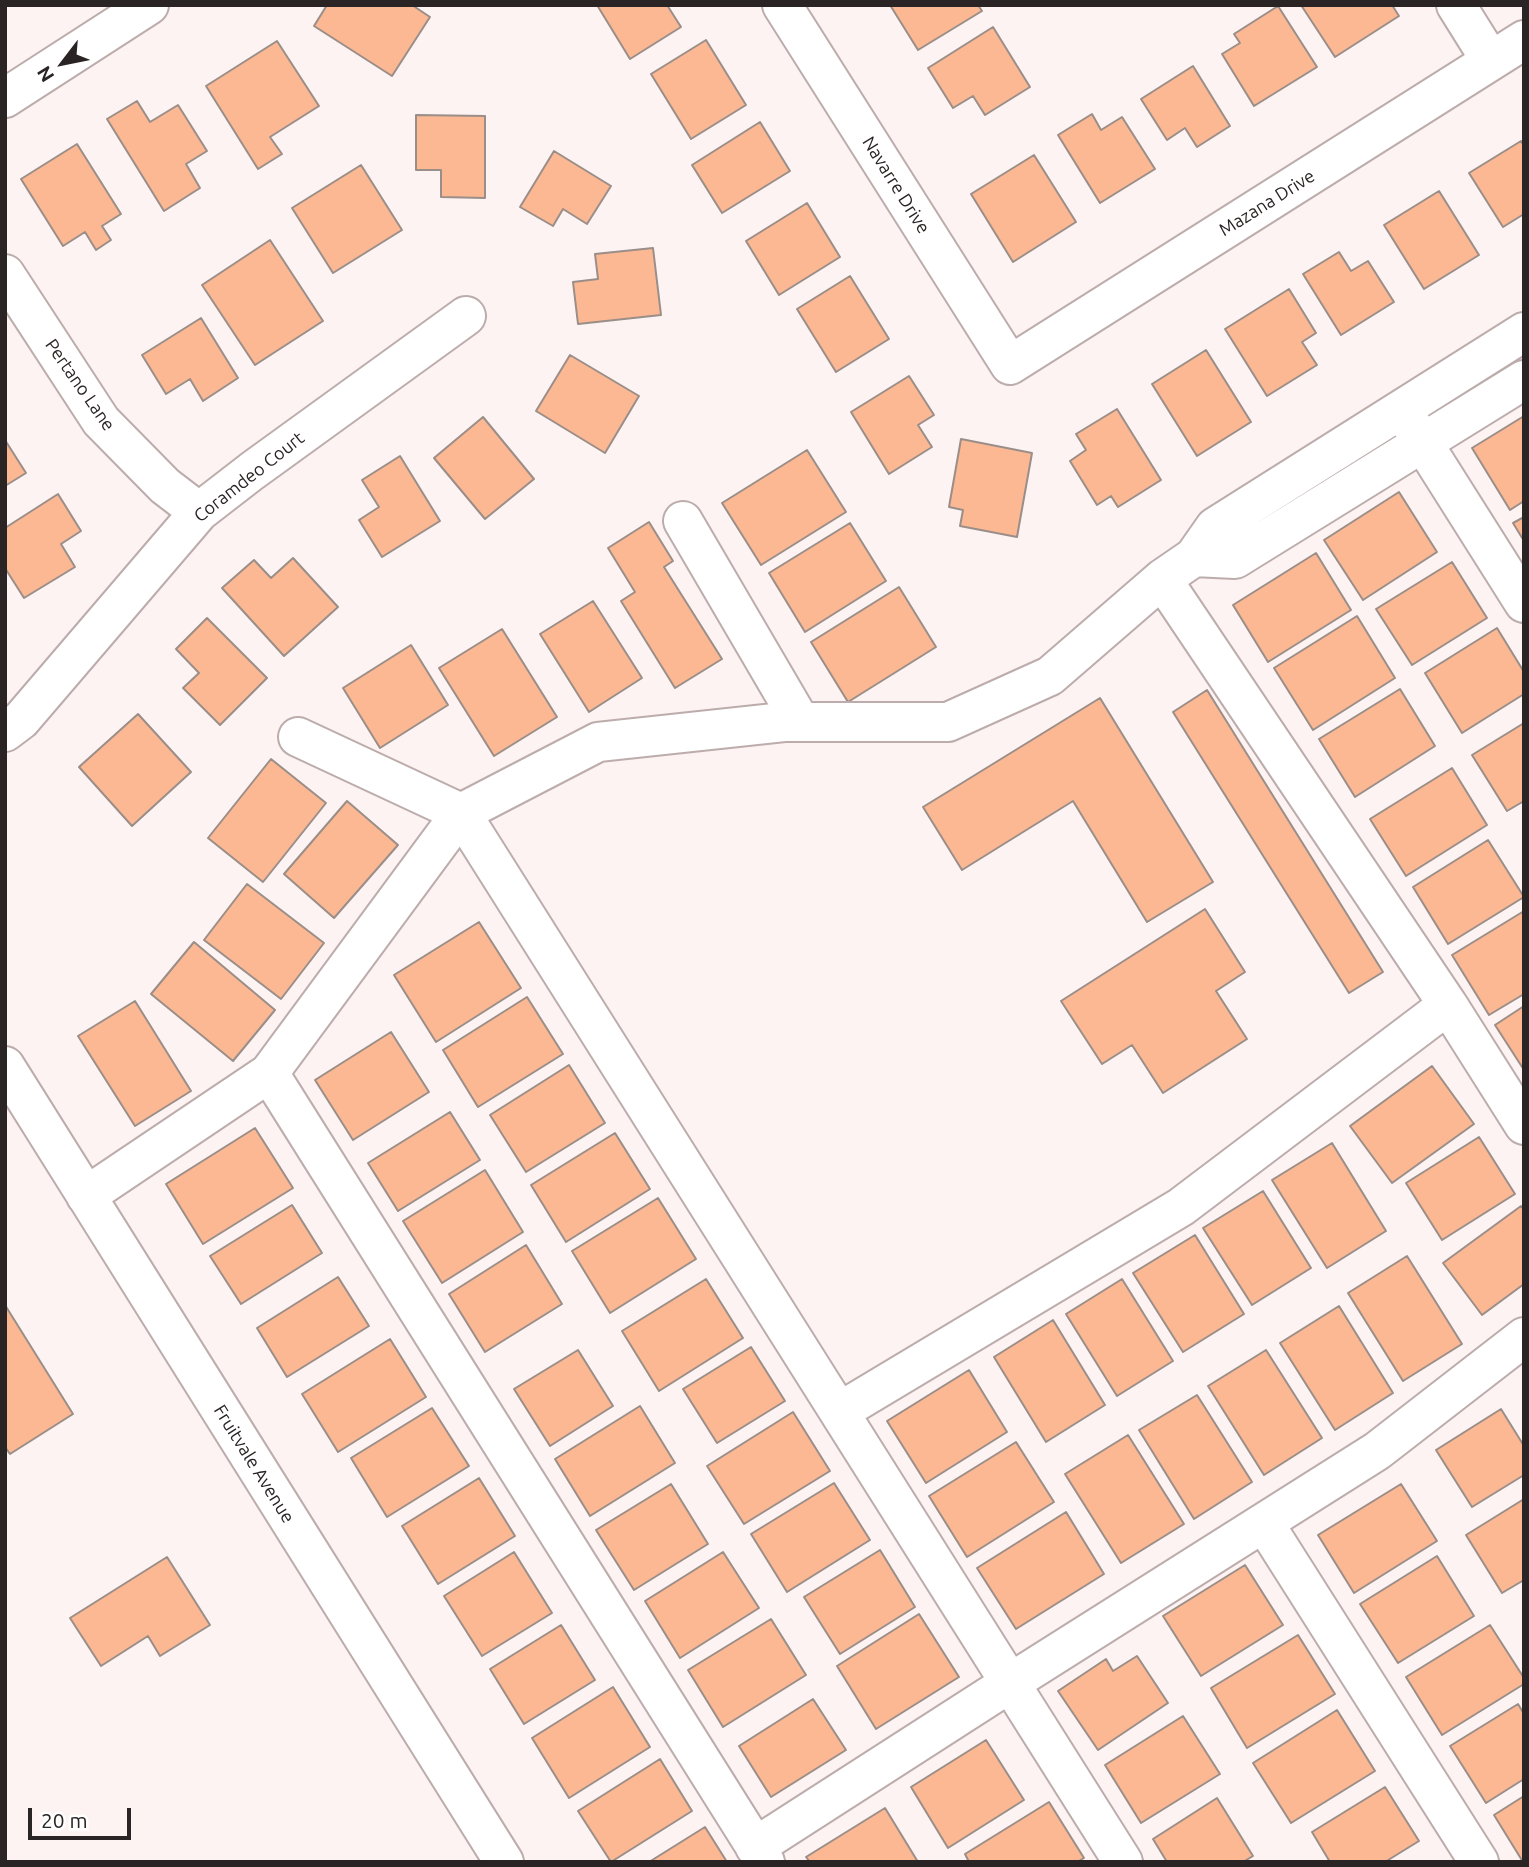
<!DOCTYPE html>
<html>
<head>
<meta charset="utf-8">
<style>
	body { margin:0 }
	#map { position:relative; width:1529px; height:1867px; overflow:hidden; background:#fdf3f2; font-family:Ubuntu,sans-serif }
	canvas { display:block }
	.frame { position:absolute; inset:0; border:7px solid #2a2424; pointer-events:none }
	.north { position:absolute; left:28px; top:28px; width:70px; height:70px; -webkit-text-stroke:5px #fff; paint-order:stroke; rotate:238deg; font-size:19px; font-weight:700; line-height:28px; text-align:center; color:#2a2424 }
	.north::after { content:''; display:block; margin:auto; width:24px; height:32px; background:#2a2424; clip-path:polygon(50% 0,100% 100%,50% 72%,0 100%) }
	.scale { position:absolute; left:28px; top:1808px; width:103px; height:32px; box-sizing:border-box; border:4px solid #2a2424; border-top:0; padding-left:9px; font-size:21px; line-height:24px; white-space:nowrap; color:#2a2424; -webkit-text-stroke:5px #fff; paint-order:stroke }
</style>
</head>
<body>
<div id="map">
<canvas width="1529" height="1867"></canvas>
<div class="frame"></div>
<div class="north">N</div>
<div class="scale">20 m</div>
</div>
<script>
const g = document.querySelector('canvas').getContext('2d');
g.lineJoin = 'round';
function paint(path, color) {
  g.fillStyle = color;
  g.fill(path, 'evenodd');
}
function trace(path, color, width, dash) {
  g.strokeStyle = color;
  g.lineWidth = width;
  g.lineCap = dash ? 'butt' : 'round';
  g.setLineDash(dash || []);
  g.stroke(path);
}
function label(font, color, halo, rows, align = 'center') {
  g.font = font + ' Ubuntu,sans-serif';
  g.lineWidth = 5;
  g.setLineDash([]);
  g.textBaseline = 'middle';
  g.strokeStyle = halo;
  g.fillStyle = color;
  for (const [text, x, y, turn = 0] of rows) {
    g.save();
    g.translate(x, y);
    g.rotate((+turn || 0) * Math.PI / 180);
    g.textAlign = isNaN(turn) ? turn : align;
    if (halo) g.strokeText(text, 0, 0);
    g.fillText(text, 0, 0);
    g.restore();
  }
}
const building = new Path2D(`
	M327,5H412L430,17L392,76L314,26Z
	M597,5H667L681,27L630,59Z
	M890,5H978L982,11L918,50Z
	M1301,5H1392L1399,16L1335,57Z
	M1278,6L1317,67L1254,106L1222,54L1240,43L1234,34Z
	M993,27L1030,87L985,115L973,96L953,108L928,68Z
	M706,40L746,105L691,139L651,74Z
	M277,41L319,106L270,137L282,154L258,169L206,86Z
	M1193,66L1230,126L1197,147L1185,128L1167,140L1141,99Z
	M137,101L150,122L178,105L207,151L186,164L200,188L164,211L107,119Z
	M1092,114L1101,130L1122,117L1155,169L1100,203L1058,135Z
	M416,115L485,116V198L441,197V170H416Z
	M760,122L790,171L722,213L692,165Z
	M1521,141L1524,146V214L1503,227L1469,173Z
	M77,144L121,214L102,226L111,240L96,250L85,232L63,246L21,179Z
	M554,151L611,186L587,224L563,209L553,226L520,207Z
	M1034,155L1076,222L1013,262L971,194Z
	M361,165L402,230L333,273L292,208Z
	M1439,191L1479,255L1424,289L1384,225Z
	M807,203L840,257L779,295L746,241Z
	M270,240L323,321L255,365L202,285Z
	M653,248L661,315L578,324L573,282L598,279L595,254Z
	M1339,252L1351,271L1368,261L1394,302L1341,335L1303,274Z
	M850,276L889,339L836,372L797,309Z
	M1289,289L1316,333L1302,342L1317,365L1267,396L1225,329Z
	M201,318L238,378L203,401L190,379L166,394L142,355Z
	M1206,350L1251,422L1197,456L1152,384Z
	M570,355L639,396L605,453L536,411Z
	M909,376L934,415L918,425L932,447L889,474L851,412Z
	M1117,409L1161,480L1118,507L1111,496L1097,505L1070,461L1086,450L1076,434Z
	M1524,416V501L1510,510L1472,448Z
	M483,417L534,479L485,519L434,458Z
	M961,439L1032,453L1017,537L960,526L963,510L949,507Z
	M5,440L26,473L5,486Z
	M807,450L846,512L761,565L722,503Z
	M400,456L440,521L382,557L359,520L379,507L362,480Z
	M1399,492L1437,552L1363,600L1324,540Z
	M58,494L81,531L61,544L75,567L24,598L5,568V528Z
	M1524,517V541L1513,523Z
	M649,522L673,561L664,567L722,659L675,688L621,601L635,592L608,548Z
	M850,523L886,581L805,632L769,573Z
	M1316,553L1351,610L1268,662L1233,605Z
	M293,558L338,607L284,656L222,588L254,560L271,578Z
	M1452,562L1487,618L1412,665L1376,609Z
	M899,587L936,647L848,702L811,642Z
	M593,601L642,678L589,712L540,634Z
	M1357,616L1395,678L1313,730L1274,668Z
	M207,618L267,678L220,725L183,688L199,673L176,649Z
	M1497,628L1524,672V694L1462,733L1425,673Z
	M502,629L557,717L494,756L439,668Z
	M411,645L448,705L380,748L343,688Z
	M1400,689L1435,746L1355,797L1319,739Z
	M1207,690L1383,972L1349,993L1173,712Z
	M1100,698L1213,882L1147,922L1073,801L962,870L923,807Z
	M138,714L191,772L132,826L79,767Z
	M1524,723V801L1507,811L1472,755Z
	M271,759L326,803L263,882L208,838Z
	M1452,768L1487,825L1406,876L1370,819Z
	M347,801L398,845L334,918L284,874Z
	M1488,840L1524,897L1448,944L1413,887Z
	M247,884L324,943L281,999L204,940Z
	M1205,909L1245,972L1216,991L1247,1039L1163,1093L1132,1045L1102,1064L1061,1001Z
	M1524,911V994L1489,1015L1452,955Z
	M479,922L521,988L436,1042L394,975Z
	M194,942L275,1010L233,1061L151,994Z
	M527,997L563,1054L478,1107L443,1050Z
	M135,1001L191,1091L135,1126L78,1036Z
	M1524,1006V1070L1495,1025Z
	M391,1032L429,1092L353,1140L315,1080Z
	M569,1065L605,1123L526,1172L490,1115Z
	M1432,1066L1474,1124L1392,1183L1350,1126Z
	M450,1112L480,1160L398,1211L368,1163Z
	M255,1128L293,1188L203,1244L166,1184Z
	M615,1133L650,1189L566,1242L531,1185Z
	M1479,1137L1515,1194L1442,1240L1406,1183Z
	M1332,1143L1386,1231L1327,1268L1272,1180Z
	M485,1170L523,1232L442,1283L403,1221Z
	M1263,1191L1311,1268L1252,1305L1203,1228Z
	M658,1198L696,1259L610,1313L572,1251Z
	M292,1205L322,1253L241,1304L210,1256Z
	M1521,1206L1524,1210V1284L1482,1315L1443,1263Z
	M1195,1235L1244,1314L1183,1352L1133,1273Z
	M526,1245L562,1304L485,1352L449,1294Z
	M1407,1256L1462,1344L1403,1381L1348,1293Z
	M338,1277L369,1326L287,1377L257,1328Z
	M706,1279L743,1338L659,1391L622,1331Z
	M1122,1279L1173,1361L1117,1396L1066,1314Z
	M5,1305L73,1414L10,1454L5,1447Z
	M1339,1306L1393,1393L1335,1430L1280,1343Z
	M1053,1320L1105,1405L1046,1442L994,1357Z
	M390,1339L426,1397L338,1452L302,1394Z
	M751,1347L785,1401L717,1443L683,1389Z
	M578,1350L613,1406L550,1446L514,1389Z
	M1266,1350L1322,1438L1264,1475L1208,1386Z
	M969,1370L1007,1432L926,1483L887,1421Z
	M1197,1395L1252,1482L1194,1519L1139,1430Z
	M640,1406L675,1463L590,1516L555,1459Z
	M432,1408L469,1466L387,1517L351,1458Z
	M1501,1409L1524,1446V1475L1472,1507L1436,1450Z
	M793,1412L830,1471L744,1524L707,1466Z
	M1128,1435L1184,1524L1121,1563L1065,1474Z
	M1016,1442L1054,1502L967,1557L929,1496Z
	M479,1478L515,1536L438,1584L402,1526Z
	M834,1483L870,1540L787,1592L751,1534Z
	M671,1484L708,1544L634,1590L596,1530Z
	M1401,1484L1437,1541L1354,1593L1318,1535Z
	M1524,1499V1580L1502,1593L1466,1535Z
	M1066,1512L1104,1574L1016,1629L977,1568Z
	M880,1550L915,1607L840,1654L804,1597Z
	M514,1552L552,1613L482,1656L444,1596Z
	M723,1552L759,1608L680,1658L645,1601Z
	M1437,1556L1474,1616L1398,1663L1360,1604Z
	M167,1557L210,1625L160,1656L148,1636L101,1666L70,1618Z
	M1245,1565L1283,1625L1201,1676L1163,1616Z
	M919,1614L959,1677L876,1729L837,1666Z
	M771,1619L806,1675L723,1727L688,1670Z
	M561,1625L595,1680L524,1724L490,1669Z
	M1490,1625L1524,1678V1684L1442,1735L1406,1677Z
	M1298,1635L1335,1694L1247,1748L1211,1688Z
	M1137,1656L1168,1703L1098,1750L1058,1691L1106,1659L1113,1671Z
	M613,1687L650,1747L569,1798L532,1738Z
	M813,1699L846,1750L771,1797L739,1746Z
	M1518,1704L1524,1714V1779L1486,1803L1450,1746Z
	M1337,1710L1375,1771L1291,1823L1253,1763Z
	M1183,1716L1220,1774L1141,1823L1105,1765Z
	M986,1740L1024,1800L948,1848L911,1787Z
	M660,1759L692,1811L611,1862L578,1811Z
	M1385,1787L1419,1841L1385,1862H1330L1312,1832Z
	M1524,1796V1862H1523L1494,1815Z
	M1217,1798L1253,1856L1243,1862H1167L1153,1839Z
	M1049,1802L1084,1858L1077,1862H969L965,1854Z
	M885,1808L918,1862H810L806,1857Z
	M705,1827L727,1862H649Z`);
paint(building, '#fbb893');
trace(building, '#9b8e88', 2);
const street = new Path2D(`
	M782,5L1010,365L1524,40
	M1456,5L1491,61
	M5,98L149,5
	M5,274L101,421L165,486L199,512
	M1409,421L1524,603
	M683,521L800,721
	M1194,557L1235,559L1524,380
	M1162,579L1448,1005L1524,1125
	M5,732L21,720L199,512L252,471L466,316
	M298,737L461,813L1123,1862
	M5,1066L504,1862
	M269,1073L765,1862
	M86,1196L269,1073L461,813L598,742L784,722H948L1050,676L1162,579L1194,557L1215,527L1524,332
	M839,1412L1181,1207L1448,1005
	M1264,1523L1479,1862
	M755,1847L1010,1683L1377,1451L1524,1337`);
trace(street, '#bcadac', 42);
trace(street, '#fff', 38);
label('18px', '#2a2424', '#fff', [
	["Navarre Drive",896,185,58],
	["Mazana Drive",1267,203,-32],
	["Pertano Lane",80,385,55],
	["Coramdeo Court",249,477,-38],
	["Fruitvale Avenue",254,1464,58]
]);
</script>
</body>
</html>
